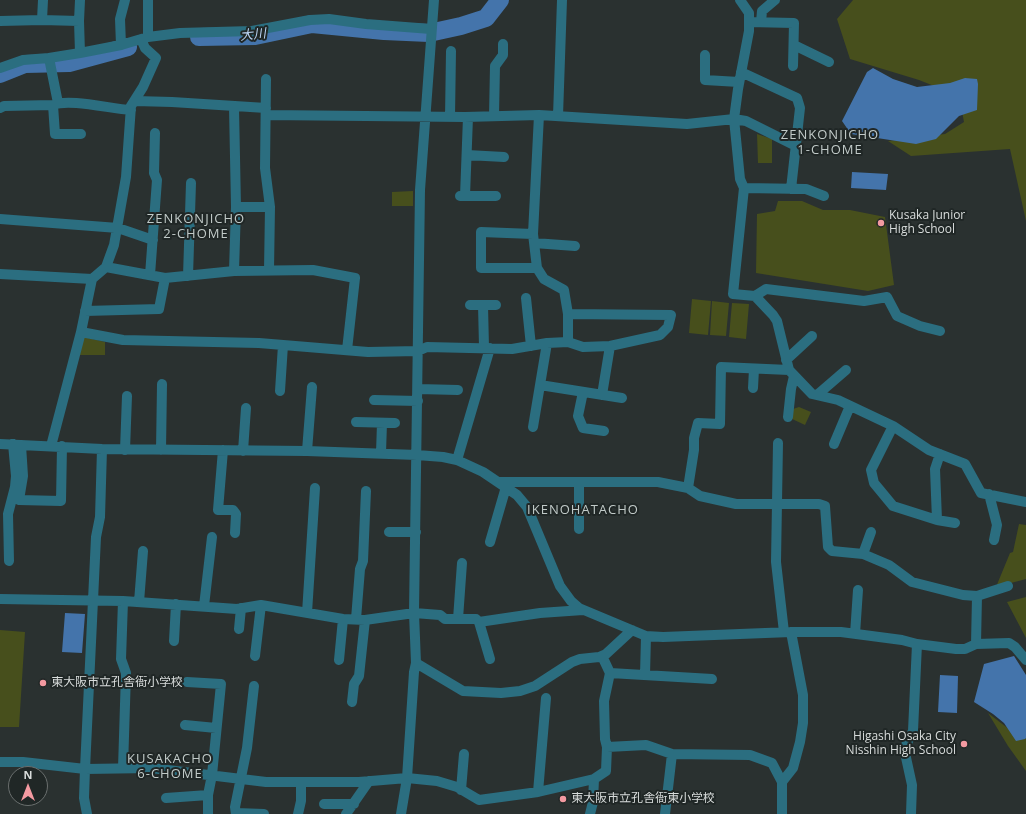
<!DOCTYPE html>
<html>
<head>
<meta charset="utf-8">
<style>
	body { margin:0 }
	#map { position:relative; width:1026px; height:814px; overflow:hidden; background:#2a3130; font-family:"Open Sans",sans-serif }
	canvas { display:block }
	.north { position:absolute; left:8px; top:766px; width:40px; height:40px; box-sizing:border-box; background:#202726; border:1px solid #6a6f6e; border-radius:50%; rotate:0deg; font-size:11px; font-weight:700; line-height:16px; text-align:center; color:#d8dcdb }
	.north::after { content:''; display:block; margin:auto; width:14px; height:18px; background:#f49aa1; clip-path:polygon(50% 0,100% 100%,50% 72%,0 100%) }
</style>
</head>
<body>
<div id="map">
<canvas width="1026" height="814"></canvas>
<div class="north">N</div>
</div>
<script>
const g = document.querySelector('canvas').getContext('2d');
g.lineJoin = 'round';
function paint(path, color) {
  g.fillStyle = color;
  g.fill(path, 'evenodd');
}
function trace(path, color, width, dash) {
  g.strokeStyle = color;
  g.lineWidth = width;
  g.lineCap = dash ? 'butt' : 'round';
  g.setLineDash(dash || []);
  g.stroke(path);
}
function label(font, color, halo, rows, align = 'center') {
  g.font = font + ' "Open Sans","Noto Sans JP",sans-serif';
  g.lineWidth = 4;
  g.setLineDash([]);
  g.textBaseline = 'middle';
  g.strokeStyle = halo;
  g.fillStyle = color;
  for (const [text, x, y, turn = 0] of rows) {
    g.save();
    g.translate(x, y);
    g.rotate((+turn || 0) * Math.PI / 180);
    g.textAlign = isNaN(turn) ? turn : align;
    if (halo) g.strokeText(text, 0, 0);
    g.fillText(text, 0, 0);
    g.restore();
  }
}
paint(new Path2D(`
	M853,0H1026V221L1010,149L911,156L888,141L945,134L964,122L959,96L919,80L850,59L837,19Z
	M757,134L772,139V163H758Z
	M413,191V206H392V192Z
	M778,201H802L823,210H850L885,217L894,285L868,291L756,273L757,214L775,211Z
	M692,299L711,301L708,335L689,333Z
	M712,301L729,303L726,336L710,335Z
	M732,303L749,304L746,339L729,337Z
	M84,337L105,342V355H79Z
	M799,407L811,412L805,425L790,418L793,409Z
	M1019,524L1026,525V579L996,587L1010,553L1013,552Z
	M1026,597V638L1007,602Z
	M0,630L25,632L19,727H0Z
	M988,713L1014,733L1026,732V771L1008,746Z`), '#474f1c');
paint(new Path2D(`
	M873,68L893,79L917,87L950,83L965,78L977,79L978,84L977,110L959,116L936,139L916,144L851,134L842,121L867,72Z
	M852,172L888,174L886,190L851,188Z
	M65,613L85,614L82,653L62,652Z
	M1014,656L1026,675V738L1025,739L1016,741L1004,723L993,714L974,702L984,664Z
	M940,675L958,676L957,713L938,712Z`), '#4474ab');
trace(new Path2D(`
	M199,37L255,36L312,24L384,31L429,33L461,26L486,18L500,0
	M0,74L25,64L69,63L128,47`), '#4474ab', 18);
trace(new Path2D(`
	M148,0V37
	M740,0L749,13V31L738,89L734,119L746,121L796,146
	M42,20L43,0
	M0,21L42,20L79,21L80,53
	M79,21L80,0
	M749,22L794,23L793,66
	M761,22L762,11L775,0
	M121,45L120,19L125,0
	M794,45L829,62
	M705,55V80L739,82
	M49,58L58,103
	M0,68L23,60L49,58L80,53L121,45L148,37L180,33L252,31L310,20L329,19L366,24L431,29
	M741,72L797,98L800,108L791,189
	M266,79L265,168L270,207L269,270
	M135,101L172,102L266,108
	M53,105L55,134H81
	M0,108L4,106L53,105C69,98 111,109 131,110
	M266,115L465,117L539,115L687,124L734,119L740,179L744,188
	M539,115L533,234L537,268L544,279L564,290L568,314V342
	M494,116L495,66L503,55V44
	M558,116L562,0
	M450,117L451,51
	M467,155L504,157
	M460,196H496
	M465,196L468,117
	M824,196L806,189L744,188L733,294L755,296L766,289L864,301L887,297L897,316L920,326L940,331
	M236,207H270
	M0,219L118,228L153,240
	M533,234L481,232V268H537
	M534,243L575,246
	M106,267L165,278L234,271L313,270L355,278L347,350
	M234,271L236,207L234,107
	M0,274L92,279
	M150,275L157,180L154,173L155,133
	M188,276L191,183
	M755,296L773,315L777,321L789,370L812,394L838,400L893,426L929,450L965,464L981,493L1026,502
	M526,298L531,346
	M470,305H496
	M483,305L484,347
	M85,311L159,309L165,278
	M81,332L123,340L259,343L368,352L418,351L427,347L512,349L547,343L568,342L583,347L610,346L660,335L668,327L671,315L568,314
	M786,360L812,336
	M540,385L622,398
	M753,388L754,369
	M418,389L458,390
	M280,391L283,345
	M583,392L578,416L583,428L604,431
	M602,395L610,346
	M817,395L846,370
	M374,400L418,401
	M788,417L791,389L794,376
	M356,422L395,423
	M893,426L871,470L874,483L893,506L937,520L955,523
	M533,427L547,343
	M778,443L776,562L784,632
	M0,444L102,449L307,451L417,455L443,457L457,460L483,472L517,495L527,507L560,586L571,601L579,608L646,636L663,637L791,632H841L902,640L917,644L956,649H965L976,644L1009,643L1015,647L1026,660
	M834,444L850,406
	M21,445L23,476L19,500L61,501L62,446
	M51,446L81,332L92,279L106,267L114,245L126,177L131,106L143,87L156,58L145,48L141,39
	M125,450L127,396
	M161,450L162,384
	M223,450L218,510H233L236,514L235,533
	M243,451L246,408
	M307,451L312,387
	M381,453L382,423
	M457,460L490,348
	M498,482H658L688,488L700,496L736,504H819L825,506L828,547L832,551L863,554L889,565L912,582L963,595L977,596L1008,586
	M688,488L694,450V438L698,423L720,424L721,367L789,370
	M989,494L997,525L994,540
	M937,520L935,469L940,454
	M579,529V482
	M389,532H416
	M490,542L506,487
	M863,554L871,532
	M9,561L8,514L15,487L16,476L13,444
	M0,599L123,601L237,609L261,605L343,619L365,620L414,613L440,615L445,619H476L479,622L490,659
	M139,602L143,551
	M204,606L212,537
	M307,613L315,488
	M356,619L360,569L363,561L366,491
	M458,619L462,563
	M479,622L540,613L583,610
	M239,629L241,608
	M855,634L858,590
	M174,641L176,604
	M976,644L977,596
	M255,656L261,605
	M602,656L610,673
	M339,660L343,619
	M416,663L463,691L501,693L520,691L535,686L572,662L580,659L599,657L606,654L632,630
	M645,675L646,636
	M352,702L354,684L359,676L365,620
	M185,725L216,728
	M607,747L605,739L604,701L610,673L712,679
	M0,762H23L85,769L151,768L266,782H359L407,778L437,781L457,787L479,800L538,792L594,779
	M123,768L126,673L121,659L123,601
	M461,790L464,754
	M538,792L546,698
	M166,798L208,795L212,775L221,684L187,682
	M324,804H354
	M236,813L264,814
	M87,814L84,798L85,769L96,537L100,517L102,449
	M208,814V795
	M236,814L235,807L247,748L254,686
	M298,814L301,801V782
	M346,814L369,781
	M401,814L407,778L414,672L416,663L414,613L420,190L434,0
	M590,814L593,802L594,779L606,771L607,747L646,745L672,754L750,755L772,763L782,782
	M665,814L672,754
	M782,814V782L793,768L800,742L803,723V695L791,632
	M911,814L912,785L905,753L906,745L913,731L917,644`), '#2b6e80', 10);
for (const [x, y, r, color] of [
	[881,223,4,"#f49aa1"],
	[43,683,4,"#f49aa1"],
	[964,744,4,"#f49aa1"],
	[563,799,4,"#f49aa1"]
]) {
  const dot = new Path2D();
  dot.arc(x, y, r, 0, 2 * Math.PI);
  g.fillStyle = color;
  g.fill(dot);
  trace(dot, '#202726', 1.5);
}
label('12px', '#d8dcdb', '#202726', [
	["Kusaka Junior",889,216],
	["High School",889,230],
	["東大阪市立孔舎衙小学校",51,683],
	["Higashi Osaka City",956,737,"right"],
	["Nisshin High School",956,751,"right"],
	["東大阪市立孔舎衙東小学校",571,799]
], 'left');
label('italic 13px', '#bbd5f5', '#202726', [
	["大川",253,35,-6]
]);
g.letterSpacing = '1px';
label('13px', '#c1cac8', '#202726', [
	["ZENKONJICHO",830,135],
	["1-CHOME",830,150],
	["ZENKONJICHO",196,219],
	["2-CHOME",196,234],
	["IKENOHATACHO",583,510],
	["KUSAKACHO",170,759],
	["6-CHOME",170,774]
]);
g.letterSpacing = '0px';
</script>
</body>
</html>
